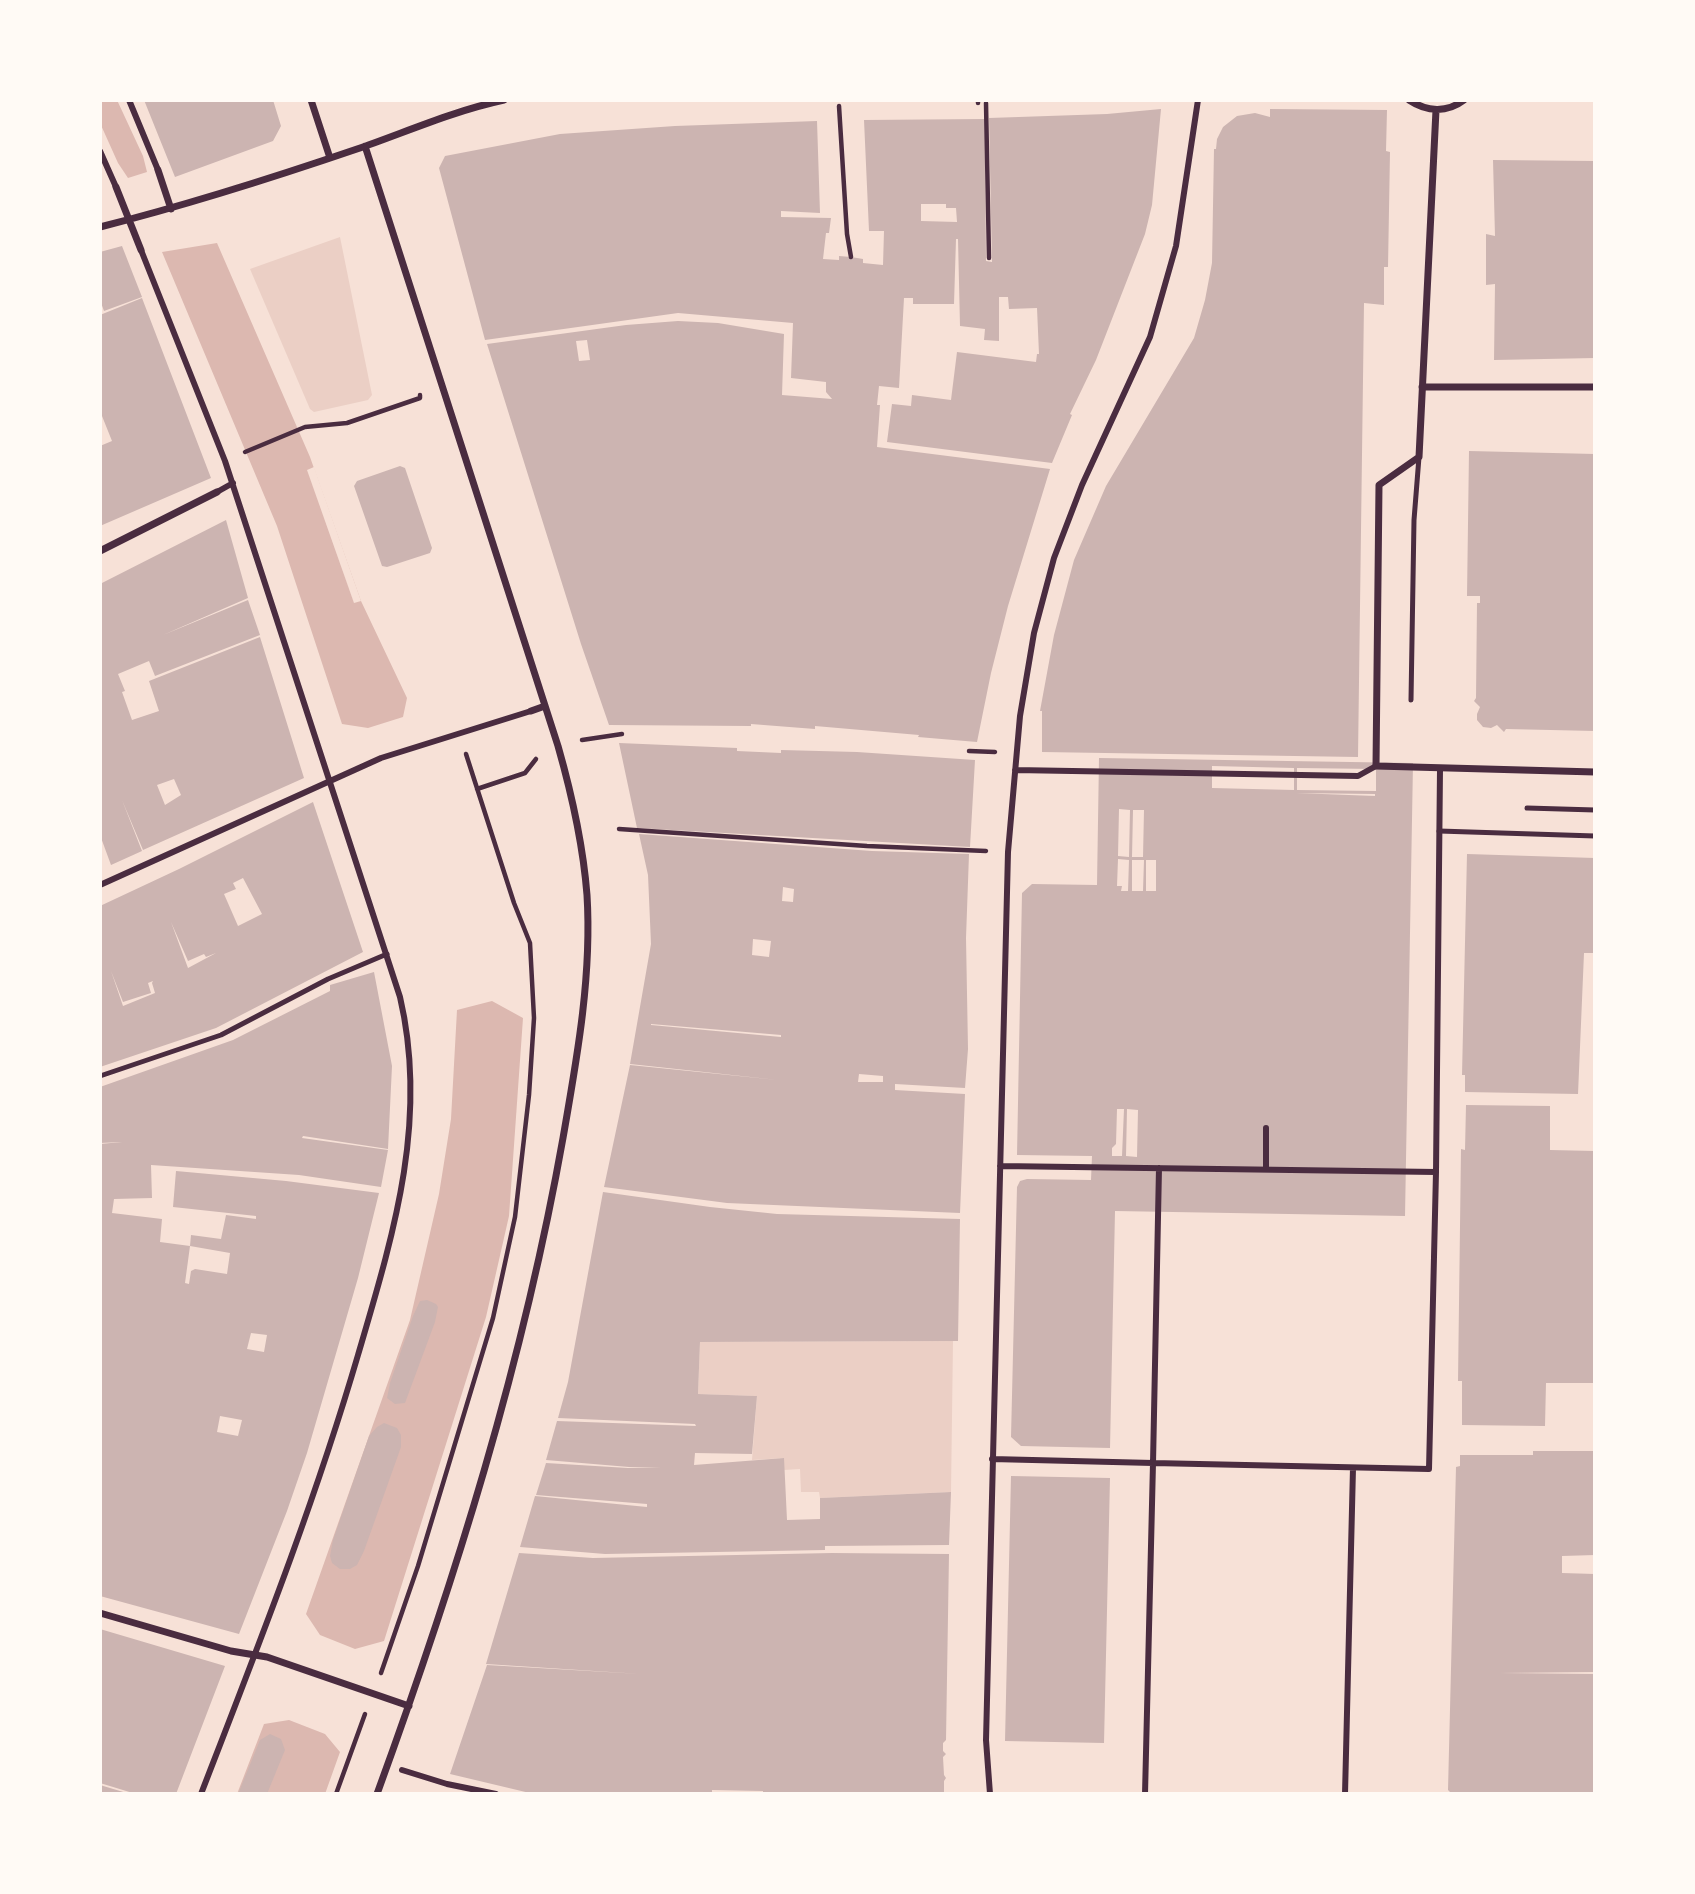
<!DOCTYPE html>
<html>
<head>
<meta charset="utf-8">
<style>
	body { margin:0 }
	#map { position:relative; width:1695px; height:1894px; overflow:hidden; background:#f7e1d7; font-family:Manrope,sans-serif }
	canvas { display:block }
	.frame { position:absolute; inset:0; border:102px solid #fffaf5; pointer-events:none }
</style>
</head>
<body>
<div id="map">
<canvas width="1695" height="1894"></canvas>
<div class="frame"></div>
</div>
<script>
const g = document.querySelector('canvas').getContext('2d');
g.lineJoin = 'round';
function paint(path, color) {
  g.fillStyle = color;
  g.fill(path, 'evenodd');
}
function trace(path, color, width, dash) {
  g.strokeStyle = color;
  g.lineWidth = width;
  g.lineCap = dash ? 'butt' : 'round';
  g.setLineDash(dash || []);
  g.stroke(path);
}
paint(new Path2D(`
	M340,237L372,395L368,400L314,412L310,409L250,269Z
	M953,1341L951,1492L820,1498L819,1492H801L800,1469L784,1470V1458L752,1460L757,1396L698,1394L700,1342Z`), '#ebcfc5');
paint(new Path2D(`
	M100,100H117L143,156L147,172L128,178L118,163L100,123Z
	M217,243L310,457L361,601L407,698L403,717L368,728L342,724L277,526L162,252Z
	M492,1001L523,1018L509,1216L486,1317L384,1641L355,1649L320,1635L306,1614L410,1320L439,1194L451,1119L457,1010Z
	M289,1720L325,1734L340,1752L325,1794H237L264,1724Z`), '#dcb8b0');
paint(new Path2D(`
	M314,467L361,601L354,603L307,470Z`), '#f7e1d7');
paint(new Path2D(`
	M144,100H273L281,126L273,141L175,177Z
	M1161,109L1152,205L1145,234L1096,360L1070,414L1072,415L1052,463L887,442L892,404L911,406L912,395L951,400L957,352L1036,362L1037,354H1039L1037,308L1009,309L1008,297H999V341L984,340L985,329L960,326L958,239H956L954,304H913V298H904L899,388L879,386L877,405H880L877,447L1050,469L1008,606L991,673L977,742L918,737L919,735L815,726V729L751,724V726L609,725L581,644L487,344L626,325L678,321L718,323L784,334L782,395L832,399L826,392V382L791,378L793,323L678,313L485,340L439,168L445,156L560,134L675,126L817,121L820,213L781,211V217L831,218L829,233H826L823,259L839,260V256L851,257L863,259V263L883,265L884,231H869L864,120L985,119L986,261L992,262L989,118L1107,114ZM921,204H946V208H956L957,222L921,221ZM587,340L590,360L579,361L576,341Z
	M1270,109L1387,110L1386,151L1390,152L1388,267H1384V305L1364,303L1358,757L1042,752V711H1040L1054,635L1074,560L1106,486L1194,338L1205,300L1212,263L1214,149H1216L1217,139L1223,127L1237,116L1255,113L1270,117Z
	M1493,160L1595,161V358L1494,360L1495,284L1486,285V234L1495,236Z
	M122,246L142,297L104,311L100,300V252Z
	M142,298L211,478L100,526V446L112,441L102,416L100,417V315Z
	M1469,451L1595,454V731L1506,729L1504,732L1497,725L1491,728L1483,727L1477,720V714L1480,707L1474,701L1476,698L1477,603H1480V596H1467Z
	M400,466L405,468L432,548L430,553L387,567L382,566L354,486L357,481Z
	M226,520L248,598L163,635L248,600L260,635L155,676L149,661L118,674L125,691L122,692L132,720L159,711L149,681L260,637L304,778L143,850L122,800L142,851L111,865L100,835V584ZM174,779L181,795L165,805L157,785Z
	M619,743L737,748V751L781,753V750L857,752L975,760L970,847L637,828Z
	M1099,758L1413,763L1405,1216L1115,1211L1110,1448L1021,1446L1011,1437L1017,1187L1020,1181L1027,1179L1091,1180L1092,1156L1017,1155L1022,893L1032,884L1097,885ZM1212,766L1294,768V790L1212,788ZM1297,768L1376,769V791L1297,790ZM1296,793L1375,794V796ZM1119,809L1130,810L1129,857L1118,856ZM1133,810H1144L1143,857H1132ZM1118,859L1129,860L1128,891H1121L1122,886H1117ZM1132,860H1144L1143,891H1132ZM1146,860H1156V891H1146ZM1117,1109H1124L1122,1156H1112V1148L1116,1144ZM1127,1109L1138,1110L1137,1157L1126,1156Z
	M313,802L363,952L216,1028L100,1067V906L179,869ZM243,878L262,914L238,926L224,894L236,889L233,883ZM171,922L188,961L204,954L206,957L216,953L188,968ZM111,971L123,1002L151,993L148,983L153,981L152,983L155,993L123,1006Z
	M639,834L872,851L969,854L966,938L968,1049L965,1088L895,1084V1090L965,1094L960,1213L727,1203L604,1187L630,1065L778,1080L630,1064L651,944L648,875ZM783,887L794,889L793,902L782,901ZM753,939L771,941L769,957L752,955ZM651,1024L781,1035V1037L651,1025ZM859,1074L883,1076V1082H858Z
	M1467,854L1595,858V953H1584L1578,1094L1465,1092V1075H1462Z
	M374,972L392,1066L388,1149L303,1136L302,1138L388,1150L381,1187L299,1175L151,1165L152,1198L114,1199L112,1213L162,1219L160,1242L190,1246L191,1235L221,1239L226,1215L256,1219V1216L173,1207L176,1171L286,1181L379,1193L358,1278L307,1453L287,1511L239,1634L100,1596V1144L122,1142L100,1143V1087L233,1040L330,991V985ZM190,1246L230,1253L227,1274L195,1269L191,1271L189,1284L185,1283ZM251,1333L267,1335L264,1352L247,1349ZM220,1416L242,1420L238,1436L217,1432Z
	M1466,1105L1550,1106V1150L1595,1151V1383H1546L1545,1426L1462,1425V1381H1458L1461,1149L1465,1150Z
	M603,1192L710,1207L777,1214L960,1219L958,1341L700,1342L698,1394L757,1396L752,1454L695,1453L694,1465L784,1458L787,1520L820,1519V1498L951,1492L949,1545L825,1546V1550L605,1554L520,1547L535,1496L647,1507V1504L536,1495L546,1463L628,1468L661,1467H629L546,1460L557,1421L696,1426L695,1424L558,1418L568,1382Z
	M427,1300L436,1304L438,1307L435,1322L405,1403L395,1404L387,1398L390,1383L413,1316L420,1301Z
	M384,1423L397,1428L401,1435V1447L364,1551L357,1565L350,1569H340L332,1563L330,1556L333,1540L369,1436L377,1427Z
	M1533,1451H1595V1555L1562,1556V1573L1595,1574V1672L1500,1673L1595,1674V1794H1452L1448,1790L1456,1467L1460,1466V1455H1533Z
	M1011,1476L1110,1478L1104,1743L1005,1741Z
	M519,1553L593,1558L832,1553L949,1554L946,1740L943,1743V1751L946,1754L943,1757L944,1775L946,1778L944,1781V1794H763V1791L712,1790V1794H534L450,1774L487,1665L641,1674L486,1664Z
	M100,1629L225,1666L176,1794H136L100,1783Z
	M270,1734L281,1739L285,1750L267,1794H238L260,1740Z
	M100,1785L130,1794H100Z`), '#ccb4b1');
trace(new Path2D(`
	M978,100V103
	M986,103L989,258
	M839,106L847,234L851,257
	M245,452L305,427L347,423L420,398V395
	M582,740L622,734
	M969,751L995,752
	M477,789L525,773L536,759
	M619,829L867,846L986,851
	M381,1673L418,1566L493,1318L515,1217L529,1095L534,1018L530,943L514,903L466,754
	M336,1794L365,1714`), '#4a2c40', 4.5);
trace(new Path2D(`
	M1411,700L1414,520L1419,457
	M1527,808L1595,810
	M1439,831L1595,836
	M100,1076L221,1035L328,979L387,954`), '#4a2c40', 5);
trace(new Path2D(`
	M129,100L158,170
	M100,151L116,187
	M141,250L225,461L400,997C429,1121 393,1236 358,1355C314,1505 257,1649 201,1794
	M217,492L233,483
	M1015,770L1358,776L1376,766
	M100,885L381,758L531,711
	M1000,1166L1436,1172
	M1159,1168L1153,1463L1429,1469L1436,1172L1440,769
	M1266,1169V1128
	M992,1459L1153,1463L1145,1794
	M402,1770L447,1784L496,1794
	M990,1794L986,1740L1008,852L1020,716L1034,633L1054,558L1082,485L1150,337L1176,246L1198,100
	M1345,1794L1353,1468`), '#4a2c40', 6);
trace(new Path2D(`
	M311,100L330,158
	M1409,100C1427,112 1447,113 1464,100
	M1436,110L1419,457L1379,485L1376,766L1595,772
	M365,146L558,746C572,795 583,844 587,895C592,976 577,1058 563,1138C523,1363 455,1580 377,1794
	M158,170L171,209
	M116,187L141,250
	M100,227C187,205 272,178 357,149C406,132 453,111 504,100
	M1422,387H1595
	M100,551L217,492
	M531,711L545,706
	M100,1613L231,1651L267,1657L409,1706`), '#4a2c40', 7);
</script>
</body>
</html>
